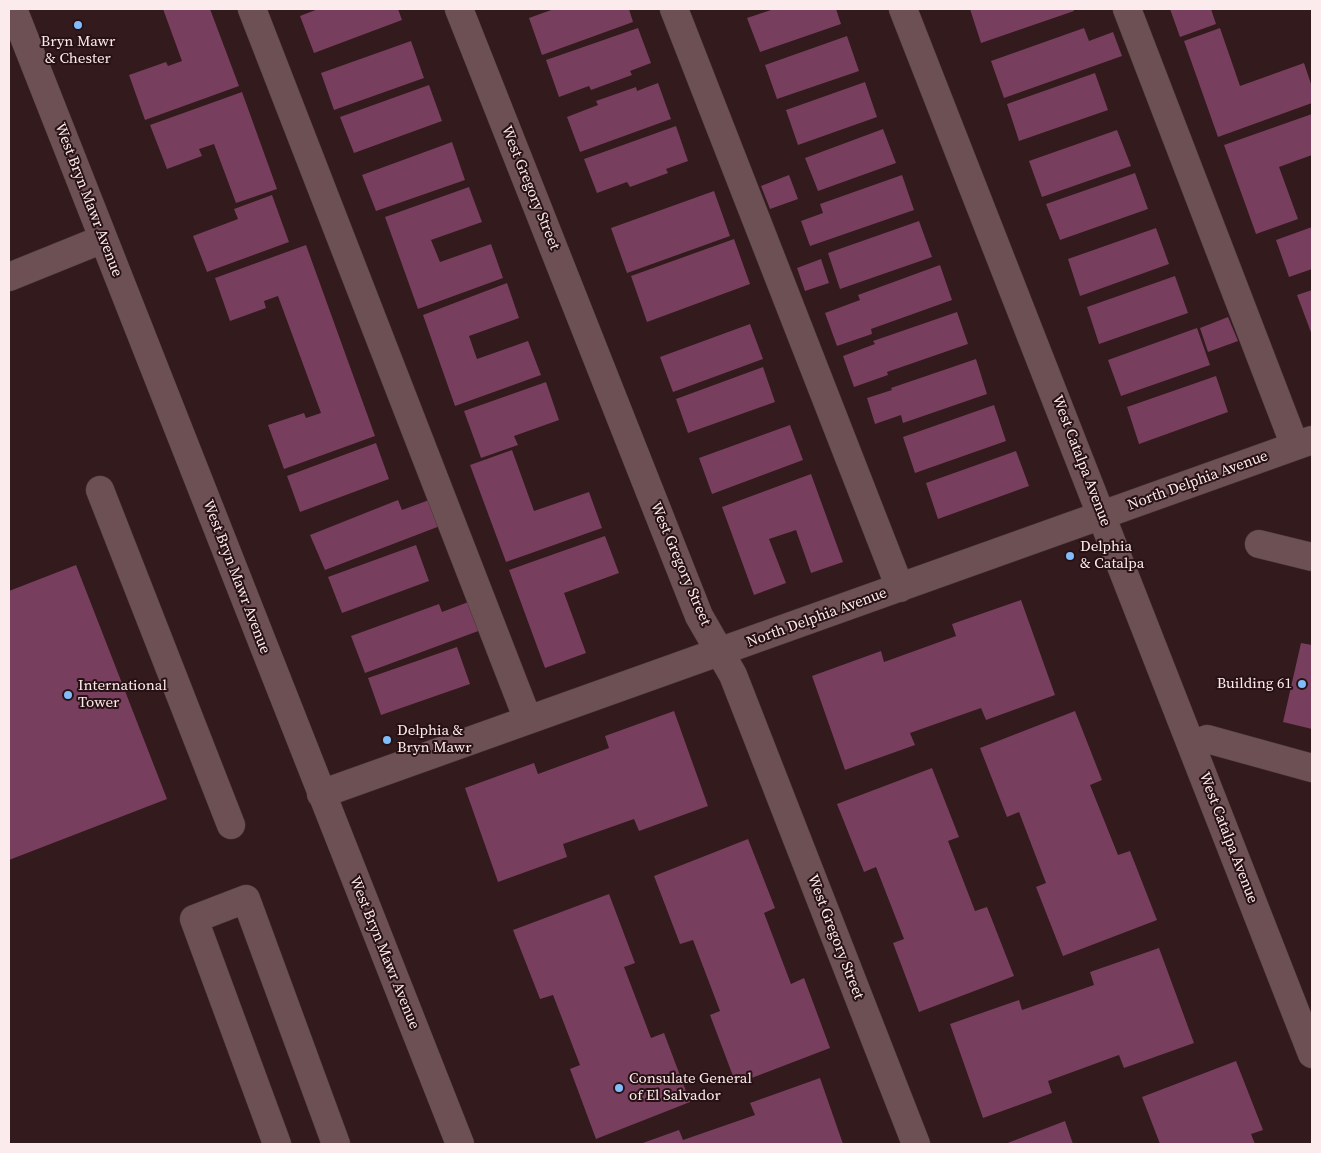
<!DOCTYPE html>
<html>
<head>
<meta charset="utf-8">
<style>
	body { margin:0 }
	#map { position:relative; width:1321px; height:1153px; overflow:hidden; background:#321a1d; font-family:"Source Serif 4",serif }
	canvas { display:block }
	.frame { position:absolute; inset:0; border:10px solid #fcebec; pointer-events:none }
</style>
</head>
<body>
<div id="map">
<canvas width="1321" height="1153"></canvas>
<div class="frame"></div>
</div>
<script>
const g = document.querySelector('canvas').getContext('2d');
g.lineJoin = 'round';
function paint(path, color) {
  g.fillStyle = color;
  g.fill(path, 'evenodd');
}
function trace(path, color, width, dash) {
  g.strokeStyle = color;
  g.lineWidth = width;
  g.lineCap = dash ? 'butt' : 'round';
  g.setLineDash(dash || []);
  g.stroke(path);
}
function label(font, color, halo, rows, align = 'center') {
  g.font = font + ' "Source Serif 4",serif';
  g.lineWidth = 4;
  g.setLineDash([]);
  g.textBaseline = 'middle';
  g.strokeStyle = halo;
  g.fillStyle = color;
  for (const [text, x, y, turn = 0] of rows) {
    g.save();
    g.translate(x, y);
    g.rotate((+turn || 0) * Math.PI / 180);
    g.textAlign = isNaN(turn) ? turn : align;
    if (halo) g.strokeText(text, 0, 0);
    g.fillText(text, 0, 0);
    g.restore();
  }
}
paint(new Path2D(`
	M163,9H210L239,86L145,120L129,75L166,62L168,66L182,61Z
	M318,9H398L402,20L314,53L300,16Z
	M554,9H629L633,22L542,55L529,18Z
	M774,9H836L841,24L760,52L747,18Z
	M970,9H1073L1074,11L981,43Z
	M1170,9H1211L1216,24L1180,37Z
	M638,28L651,63L630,71L632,75L591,90L589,86L559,97L546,60Z
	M1084,28L1089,41L1113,32L1122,56L1004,98L991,61Z
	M1220,28L1240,86L1304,63L1312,87V103L1218,137L1184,41Z
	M847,36L859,71L777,99L765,65Z
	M411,41L424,78L334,110L321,73Z
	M1095,73L1108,110L1019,141L1007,104Z
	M865,82L877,117L798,145L786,110Z
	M658,83L671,119L580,152L567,117L598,105L596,101L636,87L637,91Z
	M429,85L442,121L354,153L340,117Z
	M242,92L277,189L236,203L214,144L199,149L202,156L167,169L150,125Z
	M1312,114V155L1279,167L1298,219L1256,234L1224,145Z
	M676,126L688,161L666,169L668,173L630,187L627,182L597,193L584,159Z
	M883,129L896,163L818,191L805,158Z
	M1117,130L1131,166L1042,197L1029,161Z
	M452,142L465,180L376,211L362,175Z
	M1135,173L1148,209L1060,240L1046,204Z
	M789,175L798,199L770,209L761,186Z
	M902,175L914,210L810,246L801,221L823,213L820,204Z
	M469,187L482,222L431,240L440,262L491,244L503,278L418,309L385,217Z
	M714,191L730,236L627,273L611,228Z
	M272,195L289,242L207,272L193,236L238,219L234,209Z
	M919,221L932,257L840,289L828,253Z
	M1312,227V269L1289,277L1276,240Z
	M1156,228L1169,264L1080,296L1068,259Z
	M734,239L750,284L647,322L631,276Z
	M306,245L375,436L284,469L268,425L304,413L306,418L321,413L278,296L264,301L266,308L230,321L215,278Z
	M821,259L829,283L805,291L797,268Z
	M940,265L952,300L871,329L872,334L837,346L825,313L860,300L858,295Z
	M1175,276L1188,313L1099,344L1087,307Z
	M507,283L519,318L469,336L477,359L528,341L541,375L455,406L423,315Z
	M1312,290V335L1297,295Z
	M957,312L968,344L887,372L888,375L854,387L843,356L875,344L873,341Z
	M1228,317L1238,341L1208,352L1200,328Z
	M750,324L763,359L673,392L660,357Z
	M1197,328L1210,365L1121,396L1108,360Z
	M976,359L987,394L903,423L901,415L875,424L867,398L892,390L891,388Z
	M763,367L775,402L688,433L676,399Z
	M1216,376L1228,412L1139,444L1127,407Z
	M546,382L559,420L514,436L518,445L481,458L464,411Z
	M994,405L1006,441L915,473L903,437Z
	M790,425L803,460L712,494L699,458Z
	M376,443L389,479L300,512L287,476Z
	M512,450L534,511L589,492L602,528L506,562L470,465Z
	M1016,451L1029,486L938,519L926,483Z
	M811,474L843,562L811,573L796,530L769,539L786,583L754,595L722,507Z
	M398,500L402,510L429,500L440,526L325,570L310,535Z
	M605,536L619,573L564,593L586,653L545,668L509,570Z
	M416,545L429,581L342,613L328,577Z
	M76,565L167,799L9,860V591Z
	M1021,600L1055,695L986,720L981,708L910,733L915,745L845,770L812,676L881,651L884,662L956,636L952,624Z
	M471,601L481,630L365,673L351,636L439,604L442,612Z
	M1301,643L1312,645V729L1283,722Z
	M457,647L470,684L381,715L368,678Z
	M674,711L708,806L639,831L634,819L563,844L567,857L498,882L465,788L534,763L538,774L609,748L605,736Z
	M1075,711L1102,780L1090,785L1118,855L1130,851L1157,920L1063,956L1036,887L1046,883L1019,812L1007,817L980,748Z
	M932,768L959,837L948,841L975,911L987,907L1014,976L919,1012L893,943L904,939L876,867L864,872L837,804Z
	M748,839L775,908L764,913L791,984L804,978L830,1048L736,1084L710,1015L720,1011L693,940L680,944L654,876Z
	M609,894L635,963L624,967L651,1038L664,1033L690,1102L596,1139L570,1069L580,1065L553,995L540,999L513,930Z
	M1159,948L1194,1043L1124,1068L1119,1055L1048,1081L1052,1093L983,1118L950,1024L1019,1000L1022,1010L1094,985L1090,972Z
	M1236,1061L1263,1130L1251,1134L1255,1144H1160L1142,1097Z
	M820,1078L843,1144H640L679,1130L683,1140L755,1115L750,1103Z
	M1065,1121L1073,1144H1005Z`), '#783e5d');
const minor = new Path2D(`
	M13,9L460,1144
	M252,9L528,720
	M459,9L699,616L733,675L916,1144
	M674,9L900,588
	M903,9L1312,1054
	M1127,9L1295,446
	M9,277L103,239
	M100,490L231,825
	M1259,544L1312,557
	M1191,745L1207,739L1312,768
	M321,794L1312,440
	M277,1144L194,919L246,899L336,1144`);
trace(minor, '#4b3839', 29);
trace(minor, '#6c5053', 28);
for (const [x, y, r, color] of [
	[78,25,5,"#80bdfa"],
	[1070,556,5,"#80bdfa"],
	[1302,684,5,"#80bdfa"],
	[68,695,5,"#80bdfa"],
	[387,740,5,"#80bdfa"],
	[619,1088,5,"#80bdfa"]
]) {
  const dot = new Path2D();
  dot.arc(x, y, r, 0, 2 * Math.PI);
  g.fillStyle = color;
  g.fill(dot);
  trace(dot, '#281114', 2);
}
label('15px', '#fcebec', '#281114', [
	["Bryn Mawr",78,42,"center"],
	["& Chester",78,59,"center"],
	["Delphia",1080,547],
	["& Catalpa",1080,564],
	["Building 61",1292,684,"right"],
	["International",78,686],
	["Tower",78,703],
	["Delphia &",397,731],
	["Bryn Mawr",397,748],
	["Consulate General",629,1079],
	["of El Salvador",629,1096]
], 'left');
label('15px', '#fcebec', '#281114', [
	["West Gregory Street",530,188,68],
	["West Bryn Mawr Avenue",88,200,69],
	["West Catalpa Avenue",1081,461,69],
	["North Delphia Avenue",1198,481,-20],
	["West Gregory Street",680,564,67],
	["West Bryn Mawr Avenue",236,577,69],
	["North Delphia Avenue",817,618,-20],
	["West Catalpa Avenue",1228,838,69],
	["West Gregory Street",835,937,69],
	["West Bryn Mawr Avenue",384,953,68]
]);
</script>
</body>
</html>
